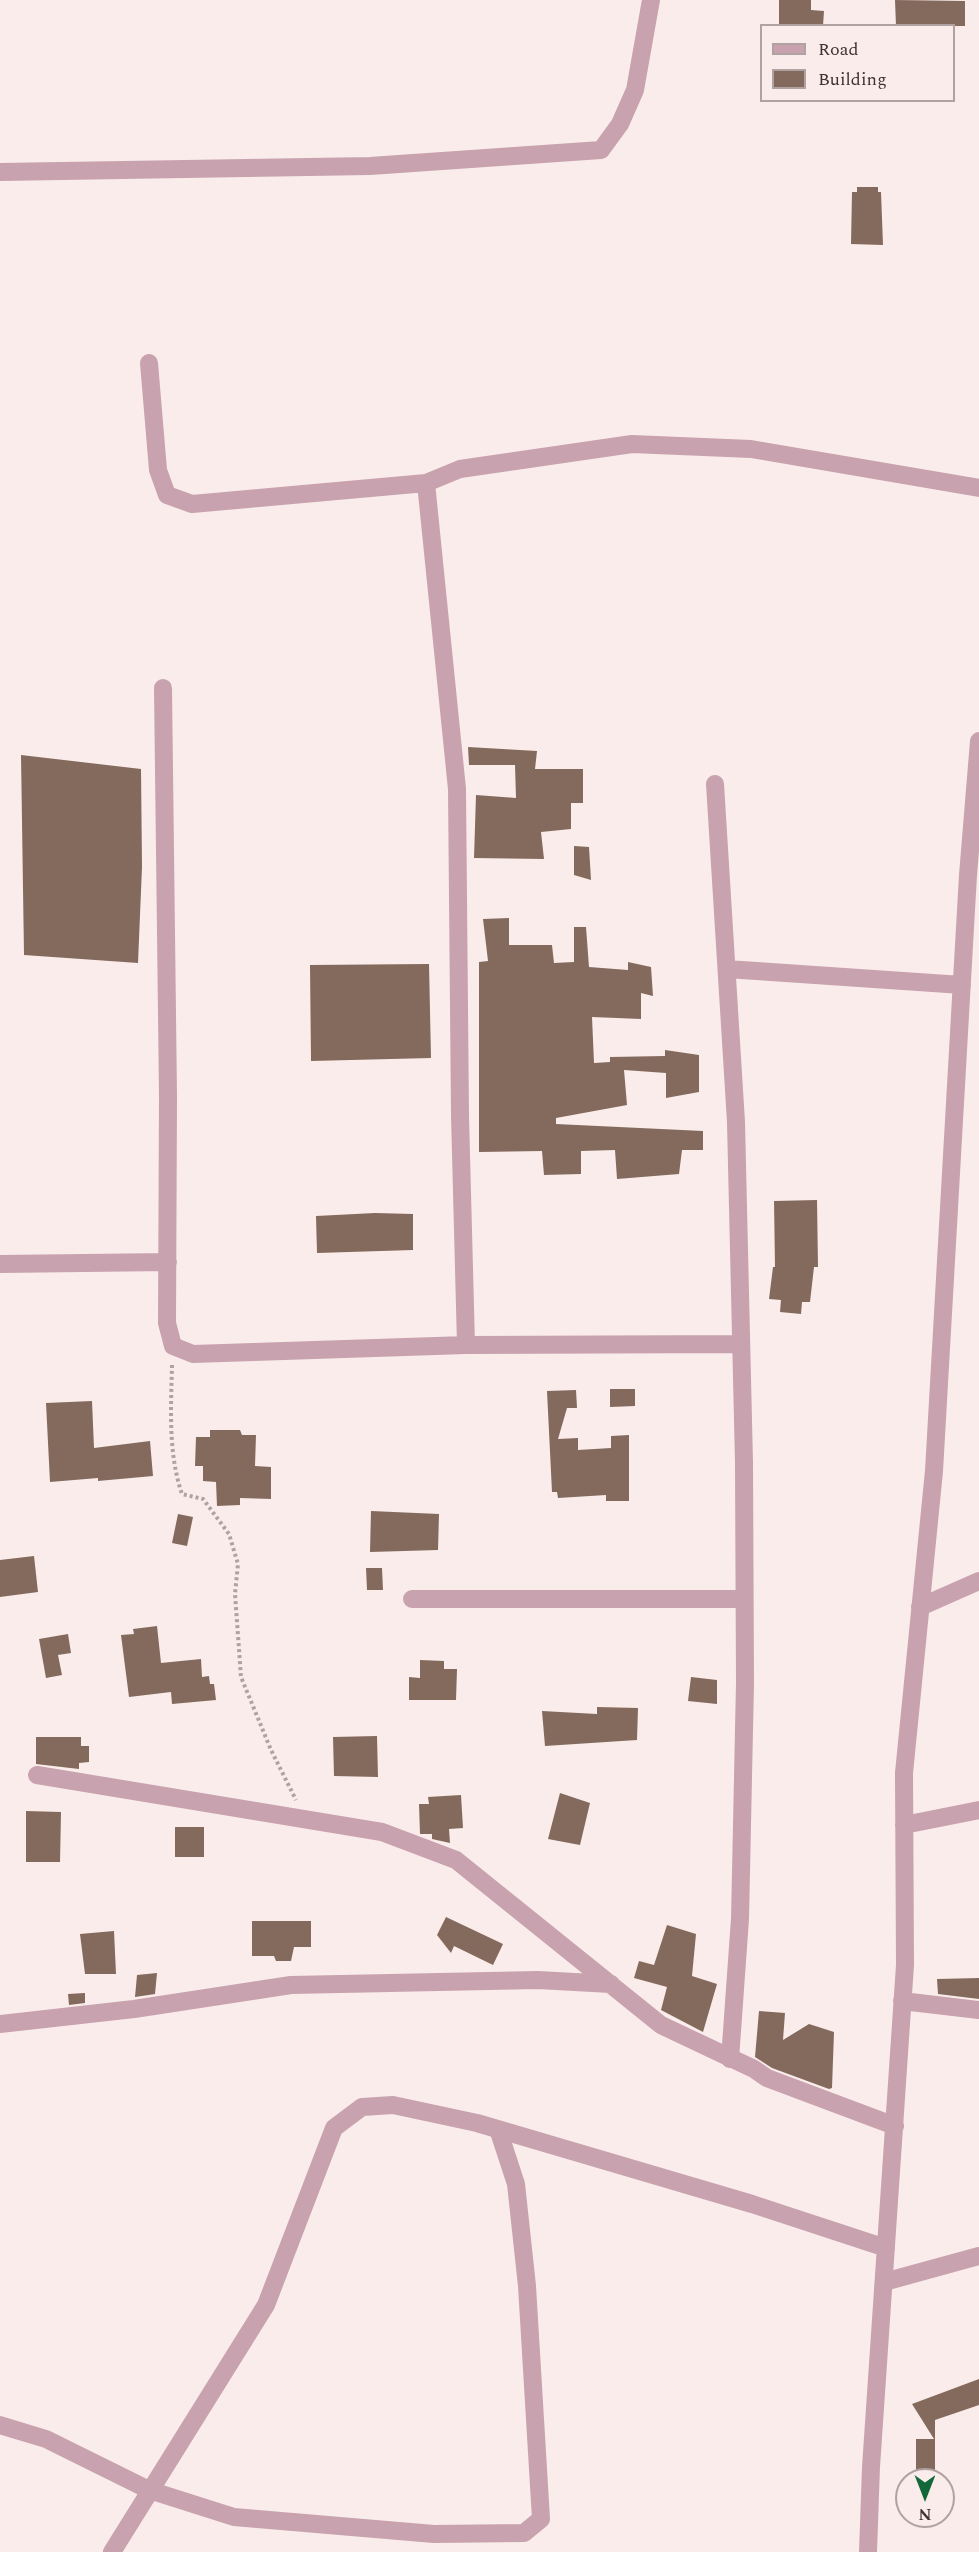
<!DOCTYPE html>
<html>
<head>
<meta charset="utf-8">
<style>
	body { margin:0 }
	#map { position:relative; width:979px; height:2552px; overflow:hidden; background:#faeceb; font-family:Spectral,serif }
	canvas { display:block }
	.legend { position:absolute; left:760px; top:24px; width:195px; height:78px; box-sizing:border-box; background:#faeceb; border:2px solid #afa2a1; margin:0; padding:8px 10px; list-style:none; font-size:18px; color:#3f3231 }
	.legend li { display:flex; align-items:center; gap:12px; height:30px }
	.legend b { width:30px; border:2px solid #afa2a1 }
	.north { position:absolute; left:895px; top:2468px; width:60px; height:60px; box-sizing:border-box; background:#faeceb; border:2px solid #afa2a1; border-radius:50%; rotate:180deg; font-size:16px; font-weight:700; line-height:24px; text-align:center; color:#3f3231 }
	.north::after { content:''; display:block; margin:auto; width:21px; height:27px; background:#13683a; clip-path:polygon(50% 0,100% 100%,50% 72%,0 100%) }
</style>
</head>
<body>
<div id="map">
<canvas width="979" height="2552"></canvas>
<ul class="legend">
<li><b style="height:8px;background:#c8a2ae"></b>Road</li>
<li><b style="height:16px;background:#836a5c"></b>Building</li>
</ul>
<div class="north">N</div>
</div>
<script>
const g = document.querySelector('canvas').getContext('2d');
g.lineJoin = 'round';
function paint(path, color) {
  g.fillStyle = color;
  g.fill(path, 'evenodd');
}
function trace(path, color, width, dash) {
  g.strokeStyle = color;
  g.lineWidth = width;
  g.lineCap = dash ? 'butt' : 'round';
  g.setLineDash(dash || []);
  g.stroke(path);
}
paint(new Path2D(`
	M779,0H811V10L824,11L823,26H779Z
	M895,0L965,1V26H896Z
	M857,187H878V192H881L883,245L851,244L852,192H857Z
	M468,747L537,751L535,769H583V803H571V829L541,832L544,859L474,858L476,795L516,798L515,765H469Z
	M21,755L141,769L142,867L138,963L24,955Z
	M574,846L589,847L591,880L574,875Z
	M509,918V945H552L554,963L574,962V927H586L589,967L628,970V962L651,967L653,996L641,993V1019L592,1017L594,1063L610,1062V1057L665,1056V1050L699,1055V1092L666,1098V1073L624,1070L627,1105L556,1118V1124L703,1131V1150H682L679,1174L617,1179L615,1150L581,1151V1174L544,1175L542,1151L479,1152V962L488,961L483,919Z
	M429,964L431,1058L311,1061L310,965Z
	M817,1200L818,1267H814L810,1302H802L801,1314L780,1312L781,1300L769,1299L773,1267H775L774,1201Z
	M375,1213L413,1214V1250L317,1253L316,1216Z
	M610,1389H635V1406L610,1407Z
	M576,1390L577,1408H567L558,1439L578,1438V1450L611,1448V1436L629,1435V1501H606V1495L558,1498L557,1492H552L547,1391Z
	M92,1401L94,1448L150,1441L153,1476L98,1481V1478L50,1482L46,1403Z
	M210,1430H240L242,1435H256L255,1466L271,1467V1499L240,1498V1505L217,1506L216,1482L203,1481V1466H195L196,1437H210Z
	M371,1511L439,1514L438,1550L370,1552Z
	M178,1514L193,1517L187,1546L172,1543Z
	M34,1556L38,1592L0,1597V1560Z
	M366,1568H382L383,1590H367Z
	M157,1626L161,1663L201,1659L202,1677L209,1676L210,1684H214L216,1700L172,1704L171,1692L129,1697L121,1635L134,1634L133,1629Z
	M68,1634L71,1653L58,1655L62,1675L46,1678L39,1639Z
	M420,1660L444,1661V1669H457L456,1700H409V1677L420,1678Z
	M691,1677L717,1680V1704L688,1701Z
	M597,1707L638,1708L637,1740L545,1746L542,1711L597,1714Z
	M377,1736L378,1777L334,1776L333,1737Z
	M36,1737H81V1746H89V1762L79,1763V1769L36,1764Z
	M560,1793L590,1803L580,1845L548,1839Z
	M461,1795L463,1828L449,1829L450,1843L432,1839V1834H420L419,1804H429L428,1797Z
	M26,1811L61,1812L60,1862H26Z
	M175,1827H204V1857H175Z
	M446,1917L503,1944L493,1965L454,1946L451,1953L437,1935Z
	M252,1921H311V1947H294L291,1961H276L274,1956H252Z
	M667,1925L696,1934L692,1976L717,1984L703,2032L661,2010L667,1987L634,1978L639,1961L654,1965Z
	M114,1931L116,1974H85L80,1934Z
	M157,1973L155,1994L135,1997L137,1975Z
	M979,1978V1999L938,1994L937,1979Z
	M85,1993V2003L69,2005L68,1994Z
	M759,2011L785,2013L783,2040L809,2024L834,2032L832,2088L829,2089L772,2068L755,2057Z
	M979,2379V2405L935,2420V2477H916V2439H934L912,2404Z`), '#836a5c');
trace(new Path2D(`
	M172,1365C171,1407 168,1454 182,1494L203,1499L229,1534L238,1564L235,1594L241,1677L271,1750L296,1800`), '#b0a2a1', 4, [3, 3]);
trace(new Path2D(`
	M0,172L370,166L601,150L620,124L635,90L651,0
	M149,363L158,470L167,495L192,504L426,483L460,469L632,444L751,449L979,488
	M426,483L457,789L460,1116L466,1345
	M163,688L168,1096L167,1323L173,1346L193,1354L466,1345L741,1344
	M715,784L736,1122L744,1463L745,1683L740,1919L730,2059
	M727,969L962,985
	M0,1264L168,1262
	M412,1599H744
	M920,1607L979,1581
	M37,1775L382,1832L456,1860L661,2025L754,2069L767,2078L895,2126
	M904,1825L979,1810
	M902,2001L979,2010
	M0,2024L134,2009L291,1985L538,1980L611,1984
	M884,2282L979,2256
	M0,2425L46,2439L149,2490L234,2517L434,2534L524,2533L541,2519L527,2286L516,2184L498,2129
	M112,2552L266,2305L334,2128L362,2107L393,2105L477,2123L752,2204L886,2248
	M868,2552L871,2467L905,1965L904,1773L934,1471L968,875L979,741`), '#c8a2ae', 18);
</script>
</body>
</html>
